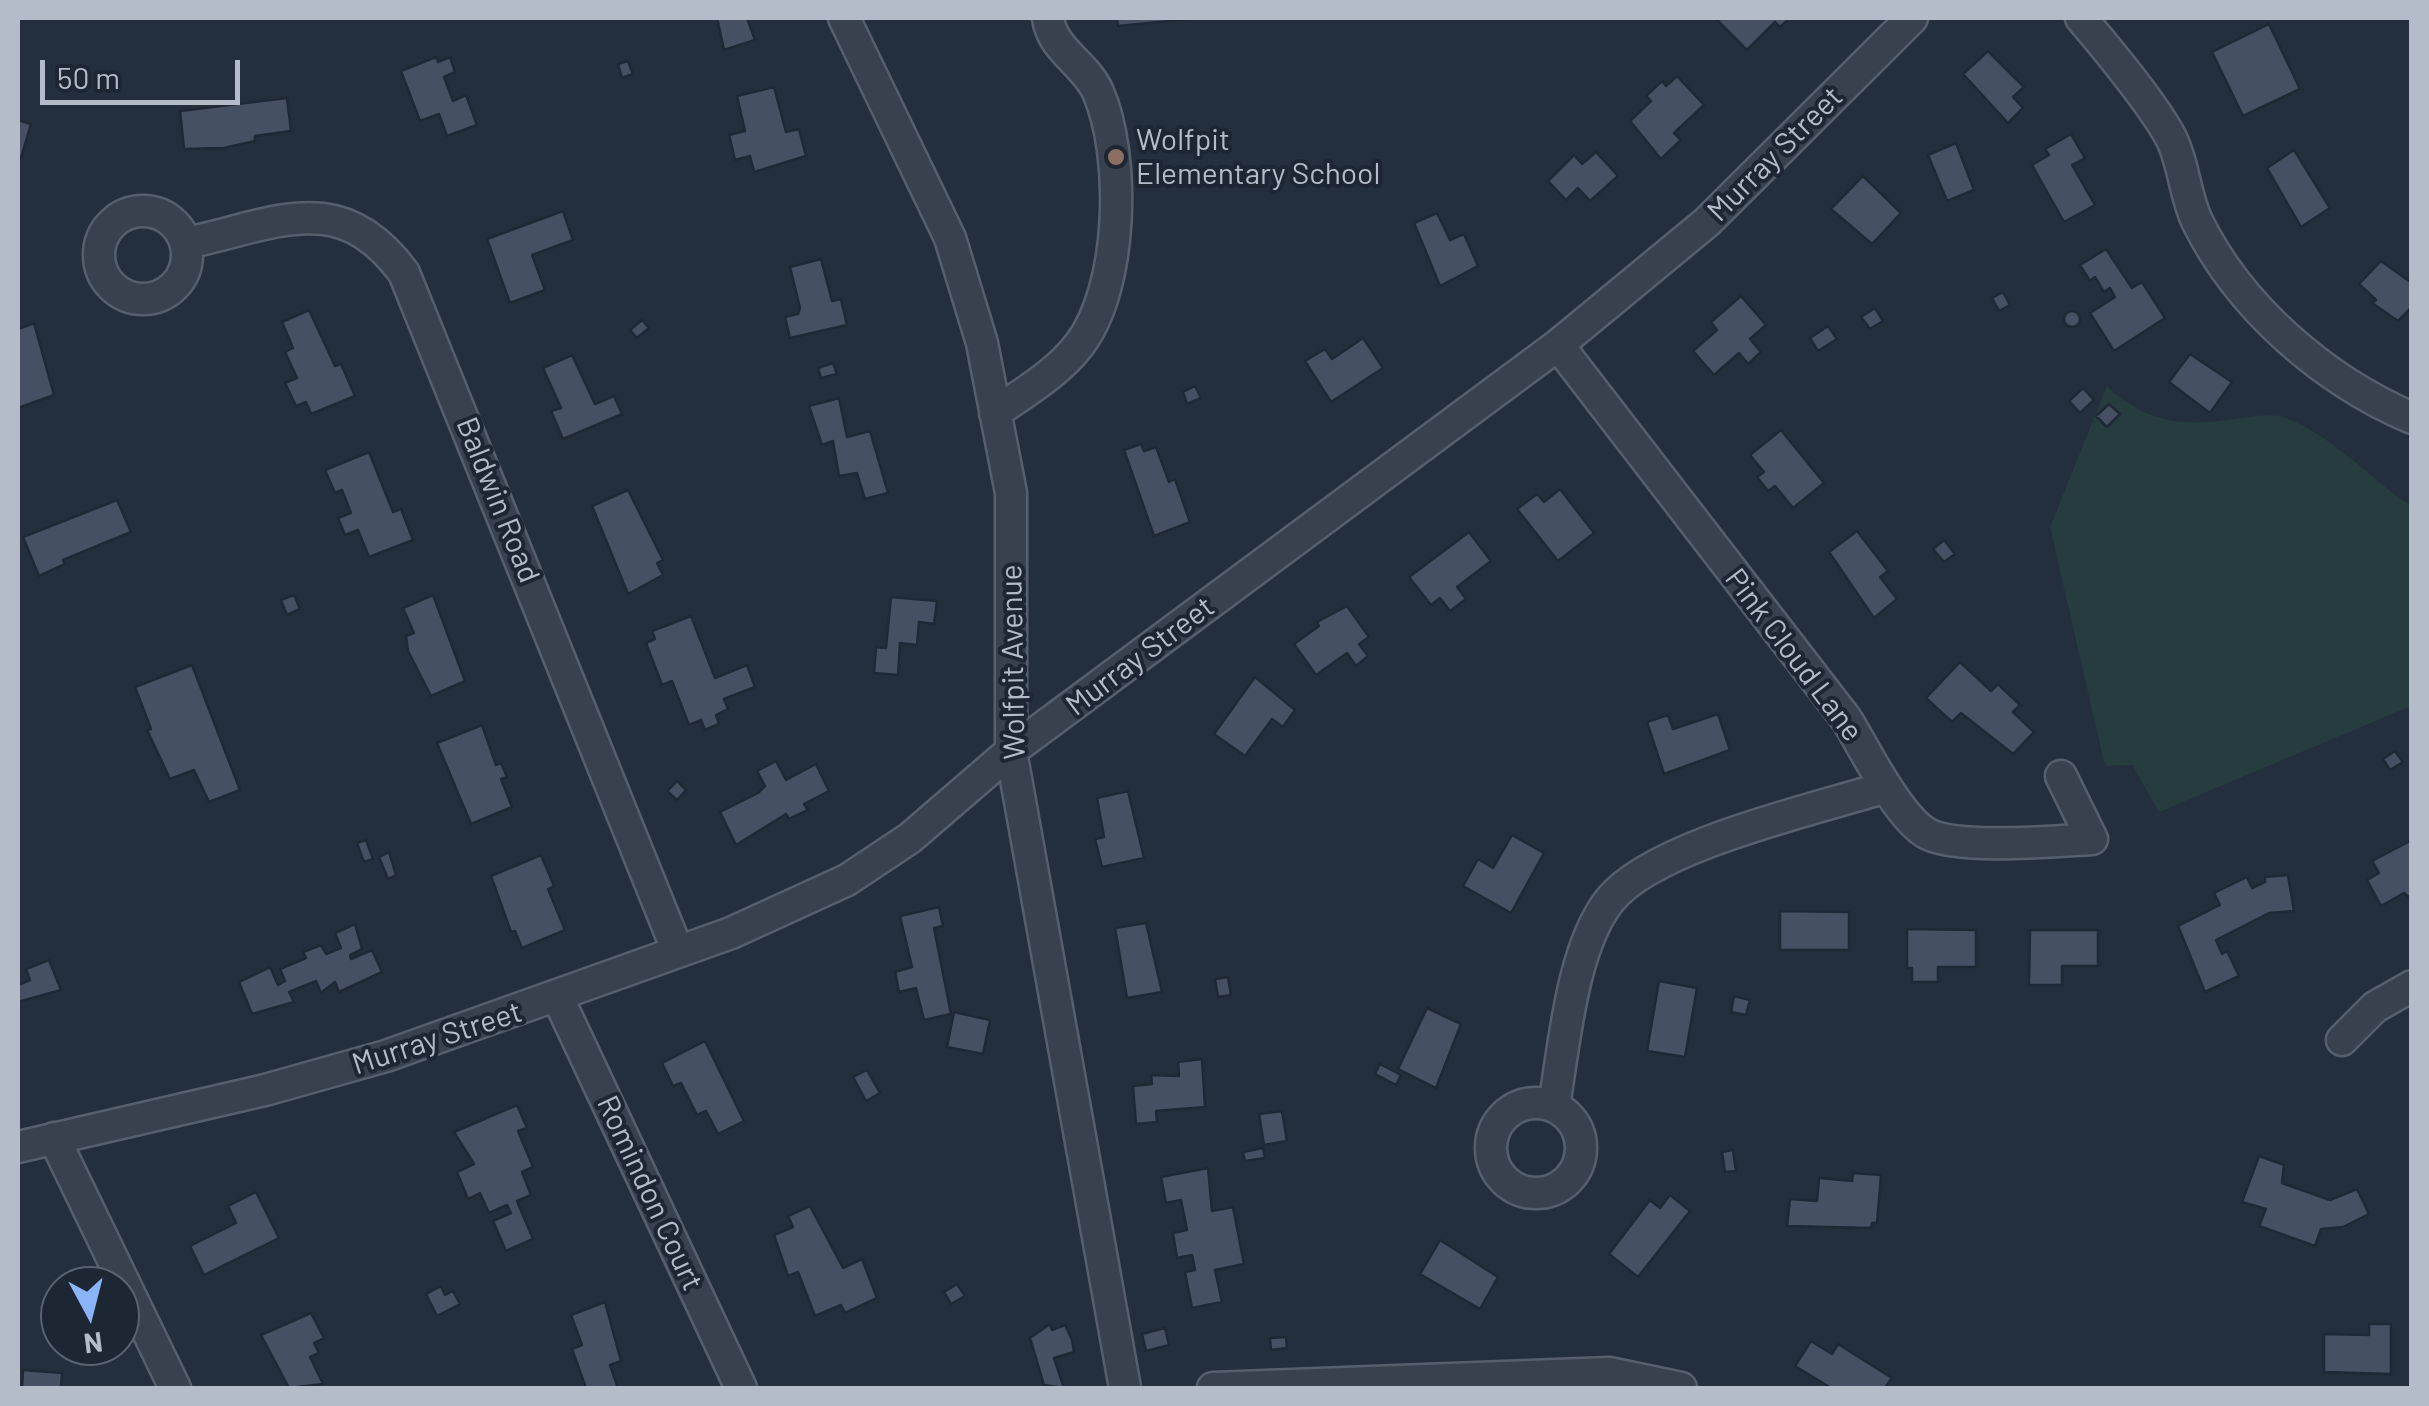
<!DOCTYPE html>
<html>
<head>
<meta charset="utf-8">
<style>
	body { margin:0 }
	#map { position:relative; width:2429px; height:1406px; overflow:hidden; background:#242f3e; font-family:Barlow,sans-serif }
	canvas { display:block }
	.frame { position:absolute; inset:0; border:20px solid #b4bcc9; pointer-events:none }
	.north { position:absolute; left:40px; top:1266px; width:100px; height:100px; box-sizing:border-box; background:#1d2633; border:2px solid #59626f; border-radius:50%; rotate:173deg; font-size:28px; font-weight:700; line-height:40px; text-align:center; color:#b4bcc9 }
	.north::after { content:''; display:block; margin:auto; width:35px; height:45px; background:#8ab4f8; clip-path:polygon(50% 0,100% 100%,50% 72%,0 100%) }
	.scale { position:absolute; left:40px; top:60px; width:200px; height:45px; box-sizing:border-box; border:5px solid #b4bcc9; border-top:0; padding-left:12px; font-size:30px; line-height:35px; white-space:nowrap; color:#b4bcc9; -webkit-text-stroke:8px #1d2633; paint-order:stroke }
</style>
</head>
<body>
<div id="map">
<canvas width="2429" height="1406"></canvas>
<div class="frame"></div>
<div class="north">N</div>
<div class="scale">50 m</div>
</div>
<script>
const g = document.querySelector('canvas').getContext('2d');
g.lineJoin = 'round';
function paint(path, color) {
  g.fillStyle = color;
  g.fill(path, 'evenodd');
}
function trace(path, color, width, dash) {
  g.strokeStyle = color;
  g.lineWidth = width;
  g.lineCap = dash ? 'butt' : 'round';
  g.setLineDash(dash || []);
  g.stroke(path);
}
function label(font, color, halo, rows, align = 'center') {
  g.font = font + ' Barlow,sans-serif';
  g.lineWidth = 8;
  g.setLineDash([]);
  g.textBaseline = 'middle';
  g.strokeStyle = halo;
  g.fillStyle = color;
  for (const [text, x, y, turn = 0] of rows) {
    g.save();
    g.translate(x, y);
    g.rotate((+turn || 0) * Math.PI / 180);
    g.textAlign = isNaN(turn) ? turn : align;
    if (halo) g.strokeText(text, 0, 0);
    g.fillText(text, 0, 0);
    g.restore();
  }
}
paint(new Path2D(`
	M2107,386C2148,425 2187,427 2241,418C2255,416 2273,413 2286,418C2333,436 2370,479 2411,506V706L2159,812L2132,765L2105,766L2050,527Z`), '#263c3f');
const building = new Path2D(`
	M717,18H747L755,40L724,50Z
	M1117,18H1200L1118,26Z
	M1790,18L1780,27L1775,22L1747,50L1716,19Z
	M2269,24L2300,89L2243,116L2212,52Z
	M1988,51L2024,87L2013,97L2023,108L2008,123L1963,74Z
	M436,57L438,62L450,57L455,72L444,77L453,101L466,95L477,125L447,136L439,114L420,121L401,71Z
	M628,61L633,74L622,78L618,64Z
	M1677,76L1704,105L1674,133L1681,140L1661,159L1630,121L1651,101L1646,96L1662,81L1666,86Z
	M774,87L786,132L799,129L806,156L754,172L750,156L735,160L729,135L745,131L737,96Z
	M287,98L291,131L255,136V141L224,148L184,149L180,111Z
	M18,120L31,124L21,158L18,157Z
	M2071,134L2085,158L2072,165L2095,205L2064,222L2032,165L2049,155L2045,149Z
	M1956,143L1974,190L1947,201L1928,155Z
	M2294,150L2330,208L2301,227L2267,168Z
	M1596,152L1618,176L1590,201L1578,188L1566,200L1548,181L1574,155L1582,164Z
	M1863,176L1901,213L1872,244L1831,209Z
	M563,211L573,240L532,255L545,290L510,303L487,239Z
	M1437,213L1450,240L1464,234L1478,266L1440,286L1414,223Z
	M2106,249L2132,288L2142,282L2165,318L2114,351L2090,313L2115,297L2110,288L2104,292L2095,277L2090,281L2080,265Z
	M821,259L832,301L841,299L847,325L790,338L785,317L798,314L800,308L790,267Z
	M2381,261L2412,283V307L2398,321L2372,303L2376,300L2359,284Z
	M2003,292L2010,305L1999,311L1992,298Z
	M1741,296L1766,325L1750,339L1761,352L1748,364L1739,353L1714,375L1693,351L1717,330L1711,322Z
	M1875,308L1883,321L1870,329L1861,317Z
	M309,310L335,366L341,364L355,396L311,414L306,402L296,406L285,383L297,378L285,352L293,348L282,322Z
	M2064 319a8 8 0 1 1 16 0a8 8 0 1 1-16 0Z
	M642,320L649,328L637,338L630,330Z
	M34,323L54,395L18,408V329Z
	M1828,326L1837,339L1818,351L1810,338Z
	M1363,338L1383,368L1331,402L1305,361L1325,349L1332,359Z
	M2190,354L2232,382L2210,413L2169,382Z
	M572,355L595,404L614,396L622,414L563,439L551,411L561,408L543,368Z
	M833,363L837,374L821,378L818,368Z
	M1195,386L1201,398L1187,404L1183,392Z
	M2083,388L2094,400L2080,413L2069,401Z
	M839,398L847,437L870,431L888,493L865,499L857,473L839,476L833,441L822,445L809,406Z
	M2109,404L2120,414L2107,427L2096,416Z
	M1781,430L1824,483L1793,508L1775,486L1768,491L1757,477L1764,472L1750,455Z
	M1141,444L1144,451L1156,447L1169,482L1175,479L1190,522L1154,536L1124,450Z
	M369,452L393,512L401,509L413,540L369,557L358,530L345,535L338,518L351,513L342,490L335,493L325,470Z
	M1560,489L1594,533L1558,561L1517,509L1537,494L1544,502Z
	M628,490L663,560L657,563L663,575L628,594L592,506Z
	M117,500L131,532L63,560L65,564L39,576L23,537Z
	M1857,531L1888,571L1880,577L1897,599L1874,618L1829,552Z
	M1469,532L1491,561L1457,587L1466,599L1450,611L1440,598L1431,605L1409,577Z
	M1944,540L1955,554L1944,562L1933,549Z
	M294,595L300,609L287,615L281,600Z
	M433,595L465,681L431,696L408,651L406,636L414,633L403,608Z
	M891,597L937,601L934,624L919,622L917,645L900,643L898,675L874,673L876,647L886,648Z
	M1347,606L1369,637L1359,644L1368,656L1356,666L1347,653L1316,675L1294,644L1319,626L1317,622Z
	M691,616L715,678L747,665L755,687L724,699L728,709L716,715L719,724L705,730L701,720L689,725L672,681L662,685L646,643L655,639L652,631Z
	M1960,662L1991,691L1998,684L2020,705L2013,712L2034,732L2013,754L1961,713L1952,722L1926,698Z
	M192,665L240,790L209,802L194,770L170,779L147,730L151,729L135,687Z
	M1255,677L1295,710L1283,727L1272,719L1245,756L1214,734Z
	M1718,714L1730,750L1664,774L1647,722L1668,715L1673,729Z
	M482,725L496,765L501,763L507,777L501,779L512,807L471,824L437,743Z
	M2395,751L2403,762L2390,770L2383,759Z
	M776,761L786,780L816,764L829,791L804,804L808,810L789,819L786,814L736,845L720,812L758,793L765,786L757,771Z
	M677,781L686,790L677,800L667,791Z
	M1128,791L1144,858L1102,867L1095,839L1104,837L1097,798Z
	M1512,835L1544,853L1511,913L1463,886L1478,859L1493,868Z
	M366,840L373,859L364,862L357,843Z
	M2412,840V900L2404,893L2381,906L2367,880L2379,873L2372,861Z
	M389,852L396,875L388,879L379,857Z
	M541,855L554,886L548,889L565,930L522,948L515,931L511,932L491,876Z
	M2288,875L2294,911L2269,913L2216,940L2222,954L2227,951L2239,976L2205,992L2178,926L2220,905L2214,893L2247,877L2252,888L2265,882V877Z
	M939,907L943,926L934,928L951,1014L924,1020L916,988L899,992L895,972L912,967L900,916Z
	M1780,911L1849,912V950H1780Z
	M1146,923L1162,992L1127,998L1115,928Z
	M355,924L362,949L350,955L351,959L372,950L382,972L339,992L335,982L321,993L316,981L289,992L294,1002L252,1014L239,982L270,967L278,985L285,981L280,969L306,958L303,952L321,945L326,954L341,948L335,933Z
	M1907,929L1976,930V967H1938V982H1912V968H1907Z
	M2030,930H2098V966H2062V985H2029Z
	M49,960L61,990L18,1002V985L30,980L26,969Z
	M1228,977L1231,995L1218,997L1215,979Z
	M1659,981L1697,988L1685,1057L1647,1051Z
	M1734,996L1750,1000L1746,1015L1731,1012Z
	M1427,1008L1461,1024L1436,1088L1398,1069Z
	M954,1012L990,1020L983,1054L947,1047Z
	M705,1041L744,1121L718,1134L706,1111L697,1115L681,1083L673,1086L662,1063Z
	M1202,1059L1205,1107L1156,1111L1157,1122L1136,1124L1133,1086L1152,1084L1151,1075L1179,1076L1178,1062Z
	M1380,1064L1401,1075L1396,1085L1375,1074Z
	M867,1070L880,1093L866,1101L853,1077Z
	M517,1105L527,1128L518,1131L533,1167L522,1172L531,1195L517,1201L533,1239L506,1251L493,1221L511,1213L507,1205L489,1213L480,1193L468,1199L457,1172L474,1164L454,1132Z
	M1282,1111L1287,1141L1264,1145L1259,1114Z
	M1263,1148L1265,1158L1245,1161L1243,1152Z
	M1733,1150L1736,1171L1725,1172L1722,1152Z
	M2259,1156L2284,1165L2282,1183L2330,1200L2357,1189L2369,1214L2343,1227L2321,1229L2315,1246L2259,1226L2266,1209L2242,1202Z
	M1208,1168L1212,1211L1233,1207L1244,1264L1215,1270L1222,1302L1192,1308L1185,1272L1195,1270L1192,1255L1177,1258L1173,1233L1187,1230L1181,1200L1166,1203L1161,1177Z
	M1853,1173L1881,1175L1877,1223H1872L1871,1228L1787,1226L1790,1199L1817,1201L1819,1178L1852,1181Z
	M256,1192L279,1238L204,1275L190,1246L236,1223L228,1206Z
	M1670,1195L1690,1211L1638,1277L1609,1254L1650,1200L1660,1208Z
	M810,1206L843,1268L862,1259L877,1298L845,1313L841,1305L815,1316L798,1272L788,1276L774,1235L793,1227L788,1216Z
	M1440,1240L1498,1277L1480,1309L1420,1274Z
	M957,1284L965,1296L951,1304L944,1292Z
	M441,1286L445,1295L453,1291L460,1304L437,1316L426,1294Z
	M605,1302L621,1361L610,1365L618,1388H586L572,1349L582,1345L571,1315Z
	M311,1313L324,1338L314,1343L319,1353L310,1357L323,1384L289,1388L261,1335Z
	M1050,1324L1052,1330L1065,1325L1072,1340L1074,1352L1054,1358L1064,1388L1044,1385L1030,1338Z
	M2369,1324H2391V1374L2324,1372V1334L2369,1335Z
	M1165,1328L1169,1345L1146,1351L1142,1334Z
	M1286,1337L1287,1348L1271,1350L1270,1338Z
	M1811,1341L1832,1354L1838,1344L1892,1378L1885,1388H1831L1795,1366Z
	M23,1370L62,1373L61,1388H22Z`);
paint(building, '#455162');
trace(building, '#1f2835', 2.5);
const minor = new Path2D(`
	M844,18L950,238L982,343L1011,493V751L1125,1388
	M2081,18C2104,45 2157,109 2172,140C2184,165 2185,196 2197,221C2239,307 2323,380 2412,418
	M99 255a44 44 0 1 1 88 0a44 44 0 1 1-88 0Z
	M187,243C276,224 340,186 404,273L678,952
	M1558,345L1847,720C1864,748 1899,819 1928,834C1960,850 2055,841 2092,839L2061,776
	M995,413C1023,393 1058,373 1079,345C1123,289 1126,156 1098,92C1086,64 1052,50 1048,18
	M558,998L741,1388
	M2342,1040L2375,1007L2412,986
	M1491 1148a45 45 0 1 1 90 0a45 45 0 1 1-90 0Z
	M1554,1106C1564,1046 1572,947 1610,900C1654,845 1816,809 1886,787
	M54,1138L175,1388
	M18,1147L265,1090L386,1056L731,933L847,880L910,838L1011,751L1558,345L1707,222L1912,18
	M1213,1388L1609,1373L1681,1388`);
trace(minor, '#565f6c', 35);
trace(minor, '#38414e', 30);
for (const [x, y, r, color] of [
	[1116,157,10,"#8d6e63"]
]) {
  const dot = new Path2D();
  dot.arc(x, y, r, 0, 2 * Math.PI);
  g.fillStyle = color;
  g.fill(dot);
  trace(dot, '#1d2633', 4);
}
label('30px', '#b4bcc9', '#1d2633', [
	["Wolfpit",1136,140],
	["Elementary School",1136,174]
], 'left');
label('30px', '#b4bcc9', '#1d2633', [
	["Murray Street",1775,154,-45],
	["Baldwin Road",498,500,68],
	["Pink Cloud Lane",1794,655,53],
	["Murray Street",1140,656,-37],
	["Wolfpit Avenue",1013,662,-91],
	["Murray Street",437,1038,-18],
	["Romindon Court",650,1193,65]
]);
</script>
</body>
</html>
